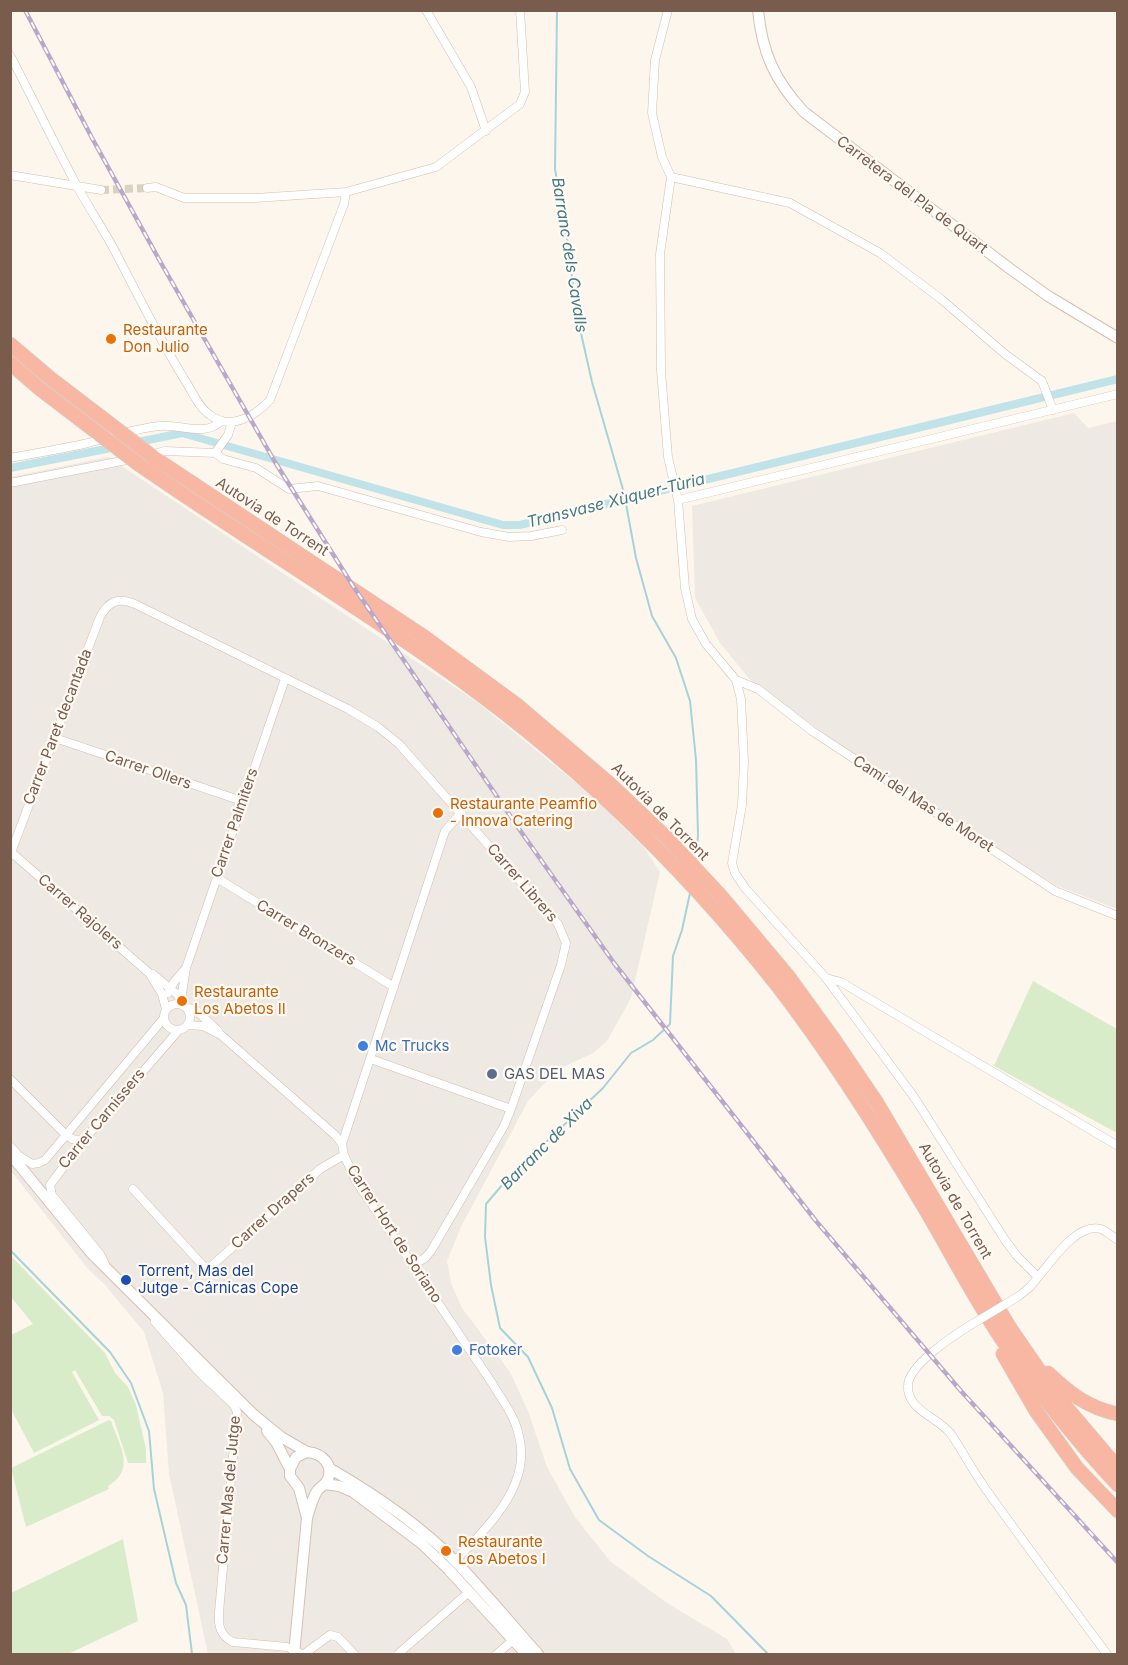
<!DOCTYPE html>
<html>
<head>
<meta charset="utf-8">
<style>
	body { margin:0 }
	#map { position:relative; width:1128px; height:1665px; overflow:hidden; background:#fdf6ec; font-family:Inter,sans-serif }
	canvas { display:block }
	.frame { position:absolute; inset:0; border:12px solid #7a5c4d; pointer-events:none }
</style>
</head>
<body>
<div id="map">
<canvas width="1128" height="1665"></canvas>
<div class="frame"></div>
</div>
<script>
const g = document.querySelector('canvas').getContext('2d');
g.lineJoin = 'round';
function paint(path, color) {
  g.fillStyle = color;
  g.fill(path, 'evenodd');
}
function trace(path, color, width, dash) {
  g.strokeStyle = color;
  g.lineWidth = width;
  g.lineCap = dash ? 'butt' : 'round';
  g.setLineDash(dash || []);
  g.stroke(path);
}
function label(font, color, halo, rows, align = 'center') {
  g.font = font + ' Inter,sans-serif';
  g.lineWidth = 4.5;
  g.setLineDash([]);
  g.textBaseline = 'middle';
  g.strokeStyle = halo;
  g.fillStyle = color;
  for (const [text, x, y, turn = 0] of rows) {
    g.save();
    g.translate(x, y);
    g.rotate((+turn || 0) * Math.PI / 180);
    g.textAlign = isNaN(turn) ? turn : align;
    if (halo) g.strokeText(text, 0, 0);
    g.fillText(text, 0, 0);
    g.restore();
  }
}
paint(new Path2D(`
	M1074,413L1088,428L1117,421V909L1055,885L885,777L752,682L720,643L695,598L692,506Z
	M108,457L477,702L591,795L643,846L660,872L631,998L607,1041L593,1053L557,1070L528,1101L461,1227L447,1261L451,1283L462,1308L510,1372L528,1411L547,1467L575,1517L610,1561L667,1603L727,1639L736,1654H208L169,1474L163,1393L144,1332L105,1285L88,1269L11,1171V477Z`), '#efe9e4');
paint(new Path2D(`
	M1033,981L1117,1029V1133L994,1066Z
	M11,1256L105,1353L115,1373L128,1387L136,1405L146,1449V1463H128L114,1420L109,1416H102L75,1370L72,1372L99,1420L34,1453L11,1409V1335L33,1324L11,1297Z
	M109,1420L111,1421C120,1447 136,1469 108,1486L109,1489L26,1527L11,1468Z
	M123,1539L138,1621L68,1654H11V1593Z`), '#d8ecc9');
trace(new Path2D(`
	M557,10L555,169L569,251L576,311L592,382L624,493L636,558L652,616L676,658L690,701L696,760L698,835L696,860
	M690,893L682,930L673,956L670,1024L653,1040L631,1053L603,1088L509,1177L486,1204L485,1237L491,1285L500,1328L528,1357L552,1408L570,1469L599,1520L648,1556L711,1596L768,1654
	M10,1250L110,1352L131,1383L149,1431L154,1489L176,1583L186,1605L192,1654`), '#a5d3da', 2);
trace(new Path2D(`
	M133,443L182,433L503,525H520L1118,379
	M10,468L116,447`), '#bfe3e8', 8);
trace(new Path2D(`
	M101,190L147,188`), '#dcd0c4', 8, [8, 4]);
const street = new Path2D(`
	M426,10L471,87L486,131
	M668,10L655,60L652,113L662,157L671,177L660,254L661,371L668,457L678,500L685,588L692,619L706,644L736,680L741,699L744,762L742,805L732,863L735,873L745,888L826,978L914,1097L1005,1240L1017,1256L1038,1277C1052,1261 1077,1222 1101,1229C1106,1231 1113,1237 1118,1240
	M10,55C33,99 54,143 77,186C90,210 106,233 118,257C140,299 161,342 186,382C193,393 199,408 210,415C231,431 255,416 270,400L344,204L346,192
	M10,175L101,190
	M671,177L790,203L880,253L941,299L1005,354L1042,381L1053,410
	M147,188L156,187L184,198H255L346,192L436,167L520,104L525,92L520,10
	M215,453L228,435L232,422
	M149,455L165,451L215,453L223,459L256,468L289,489L318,486L481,532L509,537L531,536L562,530
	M10,458C36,453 62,449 88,443C111,437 136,428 160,426C181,424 206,437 221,421
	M10,483L132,459
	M678,500L1118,394
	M736,680L758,689L812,731L1055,891L1118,916
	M55,738L242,801
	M11,852L149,973L162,994L166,1009
	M10,855L100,617C109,600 120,597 137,605L348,709L378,727L399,744L558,924L566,943L561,965L511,1109L504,1126L431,1251L425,1258L413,1265
	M217,878L394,987
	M153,974L179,996L181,1004
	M826,978L841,982L1118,1146
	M168,993L174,982L185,969
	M164 1017a13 13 0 1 1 26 0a13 13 0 1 1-26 0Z
	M184,1005L182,993L186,968L285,679
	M187,1008L195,1009L218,1031
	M188,1025L203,1026L221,1035L335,1135L342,1144
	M371,1059L511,1109
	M10,1079L65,1134L72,1139L83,1141
	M10,1146L18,1155L32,1164L39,1163L45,1160L164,1018
	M133,1189L207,1270L320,1169L344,1155
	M105,1264L100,1254L52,1195L50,1185L83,1141L178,1031
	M1019,1296L1030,1287L1038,1277
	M155,1322L200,1373L234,1405L237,1412L219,1612C218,1625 220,1636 233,1642L287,1647L302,1654
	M969,1326C953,1336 909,1365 908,1385C906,1410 938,1417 951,1434C963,1452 973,1471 985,1488C1025,1544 1066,1599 1107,1654
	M455,1561C486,1528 532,1487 519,1436C515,1416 502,1400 492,1383L356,1181L344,1155L342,1144L445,831L461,813
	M304,1654L330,1635L338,1637L354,1654
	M398,1654L469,1592
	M497,1654L513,1640`);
const secondary = new Path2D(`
	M758,10C762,53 775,81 804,112L1009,268L1048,296L1118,338
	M10,1154L92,1254L254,1415L281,1437L307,1452
	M267,1431L276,1442L290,1469
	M329,1468C374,1494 419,1524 455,1561C484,1591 511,1624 538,1654
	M325,1484L339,1486L353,1492L421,1543L448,1569L526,1654
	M294,1654L307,1518C310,1509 312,1499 317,1491C320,1487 325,1485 327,1481C335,1465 322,1453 307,1452L296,1457L290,1469V1476L299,1488L307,1518`);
const highway = new Path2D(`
	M10,344L50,378L118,430
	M10,363L40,389L99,434
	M153,457L423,636L517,705L610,784L667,838L721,896L788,976L833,1038L877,1103L1010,1328L1056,1395L1118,1468
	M137,463C236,532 339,594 437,663C566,753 680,862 777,985C831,1055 879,1131 924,1207C950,1251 973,1296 1001,1338C1037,1390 1075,1439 1118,1485
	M1003,1354L1036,1411L1077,1468L1118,1511
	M1048,1373C1069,1393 1088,1408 1118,1414`);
trace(street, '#d1beb0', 9);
trace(secondary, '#d6c0b0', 12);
trace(highway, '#dad1cd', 15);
trace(street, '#fff', 8);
trace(secondary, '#fff', 10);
trace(highway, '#f7b7a3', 14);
const rail = new Path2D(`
	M25,10L92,138L161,263L275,462L353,586L524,836L614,963L816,1221L961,1391L1118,1563`);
trace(rail, '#b9a8c9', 4.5);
trace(rail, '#fffaf3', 2, [7]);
const streetBridge = new Path2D(`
	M969,1326L1019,1296`);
const highwayBridge = new Path2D(`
	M118,430L153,457
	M99,434L137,463`);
trace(streetBridge, '#d1beb0', 9, []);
trace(highwayBridge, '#dad1cd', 15, []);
trace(streetBridge, '#fff', 8);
trace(highwayBridge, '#f7b7a3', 14);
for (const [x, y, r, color] of [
	[111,339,6,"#e8710a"],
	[438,813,6,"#e8710a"],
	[182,1001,6,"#e8710a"],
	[363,1046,6,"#3f7fe0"],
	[492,1074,6,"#5c6f8a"],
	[126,1280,6,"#1a4fb4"],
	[457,1350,6,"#3f7fe0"],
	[446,1551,6,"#e8710a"]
]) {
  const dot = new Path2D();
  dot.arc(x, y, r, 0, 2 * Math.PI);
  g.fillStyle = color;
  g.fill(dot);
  trace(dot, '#fffaf3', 2);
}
label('15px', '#7a5c4d', '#fffaf3', [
	["Carretera del Pla de Quart",912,195,37],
	["Autovia de Torrent",272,517,33],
	["Carrer Paret decantada",58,727,-69],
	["Carrer Ollers",148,770,19],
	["Camí del Mas de Moret",923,804,33],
	["Autovia de Torrent",660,812,45],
	["Carrer Palmiters",235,823,-71],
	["Carrer Librers",522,883,49],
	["Carrer Rajolers",80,912,41],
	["Carrer Bronzers",306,933,31],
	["Carrer Carnissers",102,1119,-50],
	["Autovia de Torrent",955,1201,60],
	["Carrer Drapers",273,1211,-42],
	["Carrer Hort de Soriano",394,1234,57],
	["Carrer Mas del Jutge",229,1490,-85]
]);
label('15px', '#c56008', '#fffaf3', [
	["Restaurante",123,330],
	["Don Julio",123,347],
	["Restaurante Peamflo",450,804],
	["- Innova Catering",450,821],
	["Restaurante",194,992],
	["Los Abetos II",194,1009],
	["Restaurante",458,1542],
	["Los Abetos I",458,1559]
], 'left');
label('15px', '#366cbe', '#fffaf3', [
	["Mc Trucks",375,1046],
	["Fotoker",469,1350]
], 'left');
label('15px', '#4e5e75', '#fffaf3', [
	["GAS DEL MAS",504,1074]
], 'left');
label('15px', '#164399', '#fffaf3', [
	["Torrent, Mas del",138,1271],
	["Jutge - Cárnicas Cope",138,1288]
], 'left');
label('italic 16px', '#437c86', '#fffaf3', [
	["Barranc dels Cavalls",569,255,81],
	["Transvase Xùquer-Tùria",616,501,-14],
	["Barranc de Xiva",547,1144,-45]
]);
</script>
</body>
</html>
